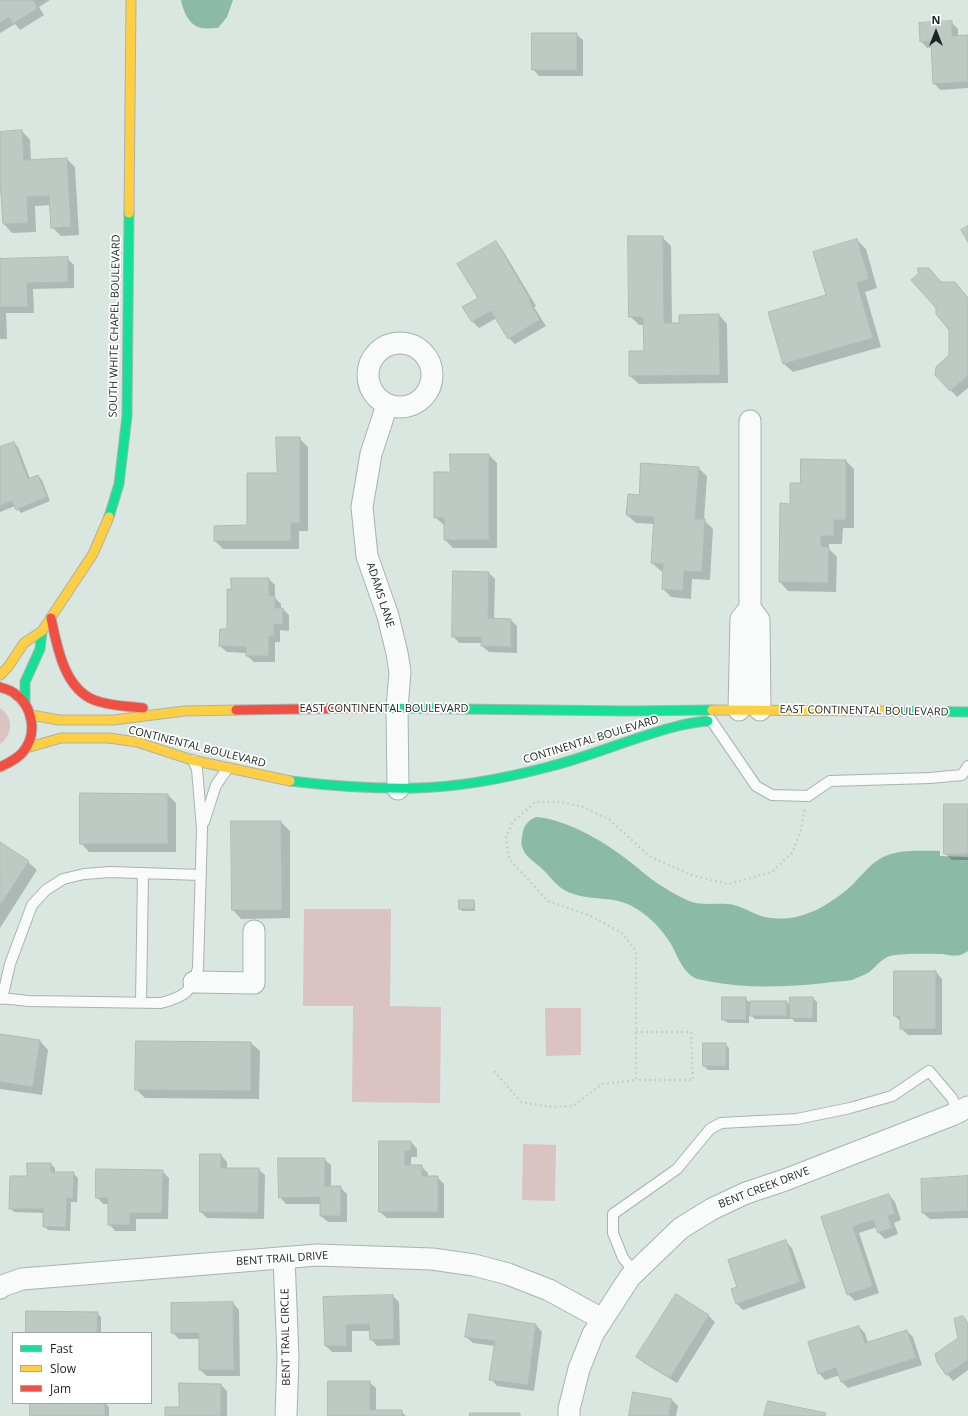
<!DOCTYPE html>
<html>
<head>
<meta charset="utf-8">
<style>
	body { margin:0 }
	#map { position:relative; width:968px; height:1416px; overflow:hidden; background:#dae7e1; font-family:"Open Sans",sans-serif }
	canvas { display:block }
	.legend { position:absolute; left:12px; top:1332px; width:140px; height:72px; box-sizing:border-box; background:#fff; border:1px solid #a4a7a6; margin:0; padding:5px 7px; list-style:none; font-size:12px; color:#1b2421 }
	.legend li { display:flex; align-items:center; gap:8px; height:20px }
	.legend b { width:20px; border:1px solid #a4a7a6 }
	.north { position:absolute; left:916px; top:12px; width:40px; height:40px; -webkit-text-stroke:3px #fff; paint-order:stroke; rotate:0deg; font-size:11px; font-weight:700; line-height:16px; text-align:center; color:#1b2421 }
	.north::after { content:''; display:block; margin:auto; width:14px; height:18px; background:#1b2421; clip-path:polygon(50% 0,100% 100%,50% 72%,0 100%) }
</style>
</head>
<body>
<div id="map">
<canvas width="968" height="1416"></canvas>
<ul class="legend">
<li><b style="height:5px;background:#16e098"></b>Fast</li>
<li><b style="height:5px;background:#ffcf43"></b>Slow</li>
<li><b style="height:5px;background:#f24e42"></b>Jam</li>
</ul>
<div class="north">N</div>
</div>
<script>
const g = document.querySelector('canvas').getContext('2d');
g.lineJoin = 'round';
function paint(path, color) {
  g.fillStyle = color;
  g.fill(path, 'evenodd');
}
function trace(path, color, width, dash) {
  g.strokeStyle = color;
  g.lineWidth = width;
  g.lineCap = dash ? 'butt' : 'round';
  g.setLineDash(dash || []);
  g.stroke(path);
}
function label(font, color, halo, rows, align = 'center') {
  g.font = font + ' "Open Sans",sans-serif';
  g.lineWidth = 3.5;
  g.setLineDash([]);
  g.textBaseline = 'middle';
  g.strokeStyle = halo;
  g.fillStyle = color;
  for (const [text, x, y, turn = 0] of rows) {
    g.save();
    g.translate(x, y);
    g.rotate((+turn || 0) * Math.PI / 180);
    g.textAlign = isNaN(turn) ? turn : align;
    if (halo) g.strokeText(text, 0, 0);
    g.fillText(text, 0, 0);
    g.restore();
  }
}
paint(new Path2D(`
	M0,708C14,717 13,735 0,744Z
	M304,909H391L390,1006L441,1007L440,1103L352,1102L353,1006H303Z
	M545,1008H581V1055L546,1056Z
	M523,1144L556,1145L555,1201L522,1200Z`), '#dac3c2');
paint(new Path2D(`
	M181,0H233L227,17L218,28C213,28 206,29 201,28C189,25 183,11 181,0Z
	M537,817C568,820 605,842 629,861C641,870 652,881 665,888C673,893 683,899 692,902C705,906 721,902 734,905C747,908 757,917 771,918C801,922 828,906 850,887C861,877 869,864 883,857C900,849 922,851 940,851V856L968,857V951C968,951 963,954 963,954C957,957 948,955 942,954C927,954 905,953 890,956C880,959 875,969 866,974C862,976 856,978 852,980C843,982 834,981 825,983C786,987 746,989 707,981C703,980 696,979 693,977C682,970 677,955 671,944C663,931 653,920 640,911C615,893 594,903 568,892C556,887 549,874 539,866C529,858 519,851 522,837C523,827 527,820 537,817Z`), '#8bbaa8');
paint(new Path2D(`
	M0,0H50L39,7L44,15L20,30L15,24L0,33Z
	M951,22L958,29V37L968,36V88L940,90L934,83L932,47L927,48L921,41Z
	M576,34L583,40V76H539L533,69Z
	M22,131L30,140L31,161L67,159L75,167L79,235L61,236L52,227L51,205L35,206L36,232L12,233L4,224L0,161V133Z
	M662,237L671,246L672,324H680L719,315L727,324L728,383L639,384L630,376L645,352L644,325H639L630,316Z
	M857,240L866,249L877,288L865,292L881,347L793,372L784,364L769,313L827,296Z
	M495,242L502,249L536,306L534,307L546,326L515,344L509,338L497,318L479,328L473,322Z
	M67,258L74,265V288L33,289L34,313H6L7,339H0V260Z
	M942,283L968,298V388L957,397L936,374L950,356V329Z
	M299,438L308,447V531H299V549H223L215,541L248,526Z
	M14,443L18,447L30,479L38,476L42,480L50,501L21,513L15,506L0,512V448Z
	M489,455L497,463V548H453L445,540V526L435,517L451,473Z
	M846,461L854,469V528H843L842,544H829V549L837,557L836,592L788,591L780,582L781,504L791,505L801,484Z
	M698,468L707,476L704,520L713,529L710,580L692,579L691,599L671,597L663,589L664,571H661L652,563L654,524L636,523L627,515L640,496Z
	M489,573L495,579L494,619L511,620L517,626V653L489,652L482,646V643H459L453,636Z
	M269,579L275,585V598L281,604V609H283L289,615V631L280,630V642H275V662H254L247,656V653L227,652L220,646L228,630Z
	M168,795L176,803V852H89L81,843Z
	M968,805V860H952L945,853Z
	M281,822L290,831V918L241,919L233,910Z
	M0,844L28,862L37,870L0,928Z
	M473,901L475,903V911H462L460,909Z
	M936,972L942,979V1035H908L901,1028V1022L895,1016Z
	M745,998L751,1004L787,1002L791,1006L813,998L817,1002V1022H795L791,1018V1019H755L749,1013V1023H728L723,1019Z
	M0,1035L40,1041L48,1050L42,1095L0,1089Z
	M251,1043L260,1051L259,1099L145,1098L136,1089Z
	M725,1044L729,1048V1070H708L704,1066Z
	M380,1142H411L417,1149V1157H411V1166H421L428,1173V1177H437L444,1184V1218H387L380,1212Z
	M221,1155L227,1162V1169H258L265,1175L264,1219L207,1218L201,1212Z
	M324,1159L331,1165V1187H340L347,1194V1222H328L321,1216V1204H286L280,1197Z
	M51,1164L55,1168V1173H73L78,1178L77,1202H71L70,1231L48,1230L44,1226V1213L14,1212L10,1208Z
	M162,1171L169,1178L168,1219H136V1231H115L109,1224V1204H103L97,1197Z
	M968,1177V1218L930,1219L923,1213Z
	M889,1195L895,1202L901,1220L894,1223L898,1234L885,1239L878,1232L877,1227L859,1233L879,1293L855,1301L848,1294L822,1217Z
	M786,1242L792,1248L806,1288L743,1310L736,1303L738,1287Z
	M676,1295L709,1316L715,1322L677,1383L644,1363L637,1356Z
	M393,1296L399,1302L400,1345L377,1346L371,1339L370,1331H352V1352H332L326,1346L324,1298Z
	M233,1303L239,1310L240,1376H207L200,1370V1339H179L172,1332Z
	M97,1313L101,1317V1333H27Z
	M469,1316L536,1325L542,1332L534,1391L497,1386L491,1379L495,1346L473,1343L466,1337Z
	M963,1317L968,1323V1370L953,1381L947,1374L959,1338Z
	M859,1327L865,1333L868,1343L907,1331L913,1337L922,1365L848,1388L842,1382L840,1375L825,1380L819,1373Z
	M369,1382L376,1388V1411H401L406,1416H329Z
	M221,1385L227,1391V1416H166Z
	M671,1399L678,1406L676,1416H630Z
	M105,1403L109,1407V1416H31Z`), '#0003');
const building = new Path2D(`
	M0,0H33L38,8L13,24L9,17L0,23Z
	M952,21V36L968,35V82L933,84L931,41L920,42L919,23Z
	M532,33H577V70H532Z
	M22,130L24,160L67,158L71,227L51,228L49,196L27,197L28,223L3,224L0,179V132Z
	M968,226V242L961,230Z
	M628,236H663L664,323H679V315L719,314L720,375L629,376V351H644L643,317H629Z
	M857,239L869,279L857,283L873,338L783,364L768,312L826,295L813,252Z
	M496,241L530,299L529,300L540,320L508,339L491,311L472,322L462,307L478,298L457,264Z
	M68,257V282L27,283L28,307H0V333V259Z
	M918,268H929L941,282H955L968,298V376L950,391L935,375L936,367L949,355V330L936,314V308L911,280L918,274Z
	M276,437H300V523H291V541H214V526L247,525V473H277Z
	M14,442L28,479L38,475L47,497L16,510L12,501L0,506V447Z
	M450,454H489V540H444V518H434V472H450Z
	M801,459L846,460V520H834V536H821V547H829L828,583L779,582L780,503L790,504V483H800Z
	M641,463L699,467L695,519H705L702,572L684,571L683,591L662,589L663,564L651,563L654,517L626,515L628,494L639,495Z
	M453,571L489,572L488,618L511,619V647L481,646V637H452Z
	M231,578H269V596H275V608H283V625L274,624V636H269V656H246V647L219,646L220,629H227V589H231Z
	M80,793L168,794V844H80Z
	M944,804H968V854H944Z
	M231,821H281L282,910H232Z
	M0,842L29,861L0,906Z
	M459,900H474V909H459Z
	M894,971H936V1029H900V1016H894Z
	M722,997H746V1020H722Z
	M790,997H813V1019L790,1018Z
	M750,1001H787V1016H750Z
	M0,1034L40,1040L33,1087L0,1082Z
	M136,1041L251,1042V1091L135,1090Z
	M703,1043H726V1066H703Z
	M379,1141H411V1151H405V1165H422V1176H438V1212H379Z
	M200,1154H221V1168H259L258,1213L200,1212Z
	M278,1158H325V1186H341V1216H320V1197L279,1198Z
	M27,1163H51V1172H74L73,1199L67,1198L66,1227H43V1209H9L10,1176H27Z
	M96,1169L163,1170L162,1213H130V1225H108V1198H96Z
	M968,1176V1211L922,1213L921,1179Z
	M889,1194L895,1214L888,1216L892,1228L878,1233L873,1220L853,1227L873,1286L847,1295L821,1217Z
	M786,1240L800,1282L736,1304L731,1289L737,1287L728,1260Z
	M676,1294L709,1315L670,1378L636,1357Z
	M393,1295L394,1339L370,1340L369,1324L346,1325L347,1346H325L323,1297Z
	M233,1302L234,1370H199V1333H171V1303Z
	M26,1311L98,1312L97,1333H26Z
	M469,1314L536,1324L528,1385L489,1380L495,1341L465,1337Z
	M963,1316L968,1323V1360L946,1375L937,1362L935,1354L958,1338L954,1319Z
	M859,1326L865,1343L907,1330L916,1358L841,1382L836,1368L818,1374L808,1342Z
	M328,1381H370V1410H402V1416H328Z
	M179,1383L221,1384V1416H165V1407H179Z
	M633,1392L672,1399L669,1416H629Z
	M768,1401L826,1413L825,1416H764Z
	M30,1403H105V1416H30Z
	M470,1413H520V1416H470Z`);
paint(building, '#bec9c4');
trace(building, '#b0bab6', 1);
const lane = new Path2D(`
	M711,720L756,786L772,795L808,796L830,781L930,778L962,775L968,766
	M204,822L216,785L228,768
	M0,998L29,1001L161,1003C184,997 192,992 198,968L202,829L197,769L193,760
	M2,999L10,964L32,905L46,890L63,879L84,874L110,872L201,875
	M141,1002L143,873
	M635,1273L623,1258L613,1233V1214L677,1169L710,1129L721,1123L797,1119L850,1108L892,1096L929,1071L952,1098L958,1112`);
const street = new Path2D(`
	M368 375a32 32 0 1 1 64 0a32 32 0 1 1-64 0Z
	M387,405L371,454L362,507L367,556L388,616L397,653L400,672L397,708L398,789
	M750,421V608L759,620L760,710
	M739,710L741,619L750,608
	M194,982L254,983V931
	M284,1258L288,1357L286,1416
	M0,1288L2,1286L22,1279L317,1255L432,1259L474,1265L508,1274L549,1290L602,1319
	M569,1416V1409L579,1369L593,1334L630,1277L681,1228L712,1209L746,1193L785,1180L952,1115L968,1107`);
const fast = new Path2D(`
	M109,517L119,484L127,416L129,213
	M25,704V682L40,649L42,631
	M372,708L630,711L712,710
	M894,711L968,712
	M290,781C332,786 374,789 417,788C461,787 506,778 548,767C592,756 634,737 678,726C688,723 698,722 708,721`);
const slow = new Path2D(`
	M129,213L131,0
	M0,675L8,667L24,643L42,631L93,554L109,517
	M712,710L894,711
	M31,715L59,720H114L184,711L236,710
	M26,748L61,738H109L137,742L192,760L290,781`);
const jam = new Path2D(`
	M51,618C57,646 64,688 94,700C109,706 127,706 143,708
	M0,687C5,689 10,690 14,693C33,706 38,734 23,752C17,759 9,763 0,767
	M236,710L372,708`);
trace(lane, '#a8b3ae', 12);
trace(street, '#a8b3ae', 23);
trace(fast, '#a8b3ae', 11);
trace(slow, '#a8b3ae', 11);
trace(jam, '#a8b3ae', 11);
trace(new Path2D(`
	M636,1032H691L693,1080H636
	M494,1071L521,1102L552,1107L573,1106L602,1084L636,1080V951L622,933L591,916L548,901L509,859L506,837L513,822L535,802H561L583,807L610,820L649,856L691,875L728,884L772,872L793,852L801,829L805,808`), '#cbcecd', 2.5, [2, 3]);
trace(lane, '#f9fbfa', 10);
trace(street, '#f9fbfa', 21);
trace(fast, '#16e098', 9);
trace(slow, '#ffcf43', 9);
trace(jam, '#f24e42', 9);
label('11px', '#1b2421', '#fff', [
	["SOUTH WHITE CHAPEL BOULEVARD",115,326,-89],
	["ADAMS LANE",380,595,72],
	["EAST CONTINENTAL BOULEVARD",384,709],
	["EAST CONTINENTAL BOULEVARD",864,711,1],
	["CONTINENTAL BOULEVARD",591,740,-17],
	["CONTINENTAL BOULEVARD",197,747,14],
	["BENT CREEK DRIVE",764,1188,-21],
	["BENT TRAIL DRIVE",282,1259,-4],
	["BENT TRAIL CIRCLE",286,1337,-91]
]);
</script>
</body>
</html>
